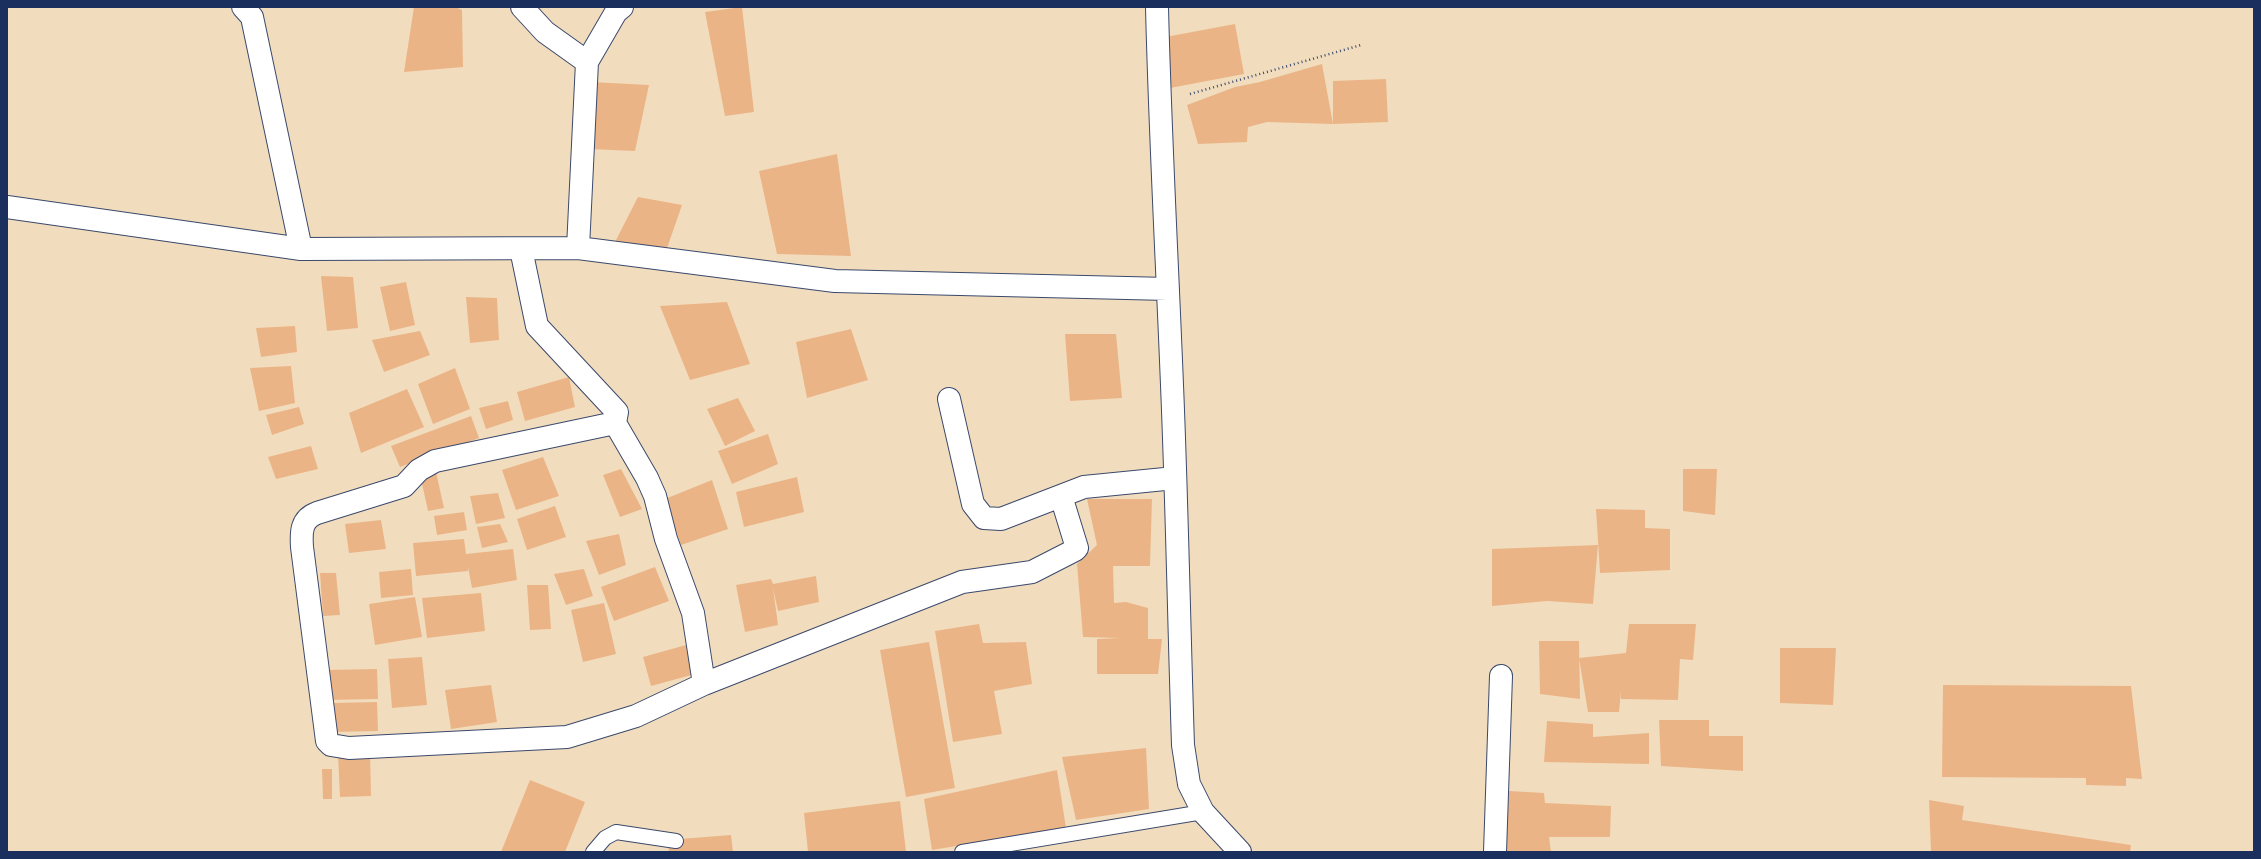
<!DOCTYPE html>
<html>
<head>
<meta charset="utf-8">
<style>
	body { margin:0 }
	#map { position:relative; width:2261px; height:859px; overflow:hidden; background:#f1ddbd; font-family:"Indie Flower",sans-serif }
	canvas { display:block }
	.frame { position:absolute; inset:0; border:8px solid #1b2f5e; pointer-events:none }
</style>
</head>
<body>
<div id="map">
<canvas width="2261" height="859"></canvas>
<div class="frame"></div>
</div>
<script>
const g = document.querySelector('canvas').getContext('2d');
g.lineJoin = 'round';
function paint(path, color) {
  g.fillStyle = color;
  g.fill(path, 'evenodd');
}
function trace(path, color, width, dash) {
  g.strokeStyle = color;
  g.lineWidth = width;
  g.lineCap = dash ? 'butt' : 'round';
  g.setLineDash(dash || []);
  g.stroke(path);
}
paint(new Path2D(`
	M414,7H456L462,10L463,67L404,72Z
	M742,7L754,112L725,116L705,12Z
	M1235,24L1244,74L1170,88L1160,38Z
	M1322,64L1333,124L1267,122L1248,127L1247,142L1198,144L1187,105L1235,87L1260,82Z
	M1386,79L1388,122L1333,124V81Z
	M591,82L649,85L635,151L589,149Z
	M837,154L851,256L777,254L759,171Z
	M638,197L682,205L665,254L615,242Z
	M321,276L353,277L358,328L327,331Z
	M406,282L415,325L390,331L380,287Z
	M466,297L497,298L499,340L470,343Z
	M727,302L750,364L690,380L660,306Z
	M295,326L297,352L261,357L256,328Z
	M851,329L868,380L807,398L796,342Z
	M420,331L430,355L384,372L372,340Z
	M1065,334H1116L1122,398L1070,401Z
	M291,366L295,403L259,411L250,368Z
	M455,368L470,409L433,424L418,384Z
	M569,377L575,407L525,421L517,392Z
	M407,389L424,427L361,453L349,413Z
	M738,398L755,431L725,446L707,409Z
	M508,401L513,420L486,429L479,408Z
	M299,407L304,424L272,435L266,415Z
	M471,416L479,438L400,467L391,446Z
	M768,434L778,464L732,484L718,451Z
	M311,446L318,469L276,479L268,457Z
	M543,457L559,496L516,510L502,470Z
	M621,469L642,509L620,517L603,475Z
	M1683,469H1717L1715,515L1683,511Z
	M436,472L444,508L428,511L421,479Z
	M797,477L804,512L744,527L736,492Z
	M712,480L728,529L681,545L665,499Z
	M498,493L505,518L476,524L470,496Z
	M1087,499H1152L1150,566H1113L1114,603L1126,602L1148,608V639H1162L1158,674H1097V639L1120,638L1083,637L1077,564L1097,545Z
	M555,506L566,537L527,550L517,519Z
	M1596,509L1645,510V528L1670,529V570L1600,573Z
	M464,512L467,530L437,535L434,516Z
	M381,520L386,549L349,553L345,524Z
	M500,524L508,542L482,548L477,527Z
	M619,534L626,565L599,575L586,541Z
	M464,539L466,554L513,549L517,580L472,588L468,567V571L416,576L413,543Z
	M1598,545L1593,604L1547,601L1492,606V549Z
	M655,567L669,601L614,621L601,587Z
	M411,569L413,595L381,598L379,572Z
	M584,569L593,596L566,605L554,574Z
	M320,573H336L340,615L323,616Z
	M816,576L819,602L778,611L773,588L778,625L745,632L736,585L771,579L773,584Z
	M527,585H548L551,629L530,630Z
	M481,593L485,631L427,638L422,598Z
	M415,597L422,637L375,645L369,604Z
	M604,603L616,654L583,662L571,610Z
	M979,624L983,643L1026,642L1032,684L994,691L1002,734L953,742L935,631Z
	M1629,624H1696L1693,660L1680,659L1678,700L1621,699V691L1619,712H1588L1579,658L1626,653Z
	M1539,641H1579L1580,699L1540,694Z
	M929,642L955,788L906,797L880,650Z
	M686,645L695,674L651,686L643,657Z
	M1780,648H1836L1833,705L1780,703Z
	M422,657L427,705L392,708L388,659Z
	M377,669L378,699L326,700L325,670Z
	M491,685L497,722L451,729L445,690Z
	M1943,685L2131,686L2142,779L2126,778V786L2086,785V778L1942,777Z
	M377,702L378,731L332,732L331,703Z
	M1659,720H1709V736H1743V771L1661,766Z
	M1547,721L1593,724V737L1649,733V764L1544,762Z
	M1146,748L1149,809L1076,820L1062,757Z
	M370,752L371,796L340,797L338,754Z
	M322,769H332V799H323Z
	M1057,770L1066,828L932,850L924,799Z
	M530,780L585,802L565,852H501Z
	M1509,791L1544,793L1545,803L1611,806L1610,837H1549L1551,852H1506Z
	M1929,800L1964,806L1962,820L2131,845L2130,852H1931Z
	M900,801L906,852H808L804,813Z
	M731,835L733,852H669L667,840Z`), '#ebb487');
const service = new Path2D(`
	M593,852L605,838L616,832L676,841
	M962,852L1203,812`);
const minor = new Path2D(`
	M243,7L252,17L301,249
	M522,7L545,32L587,62L578,248
	M1157,7C1160,133 1167,259 1172,385C1177,505 1179,625 1183,745L1189,784L1203,812L1240,852
	M587,62L616,12L622,7
	M7,207L301,249L578,248L835,281L1168,289
	M521,249L537,326L617,412L615,423L435,461L419,470L404,486L317,513C301,519 301,532 302,547L327,741L331,745L349,748L567,737L636,716L704,684L962,582L1032,572L1075,550L1077,548L1061,496
	M949,399L973,504L984,518L1001,519L1084,487L1175,478
	M615,423L647,478L655,496L666,539L693,613L704,684
	M1495,852L1501,676`);
trace(service, '#3b496c', 16);
trace(minor, '#3b496c', 24);
trace(new Path2D(`
	M1190,94L1361,45`), '#3b496c', 2.5, [1, 3]);
trace(service, '#fff', 14);
trace(minor, '#fff', 22);
</script>
</body>
</html>
